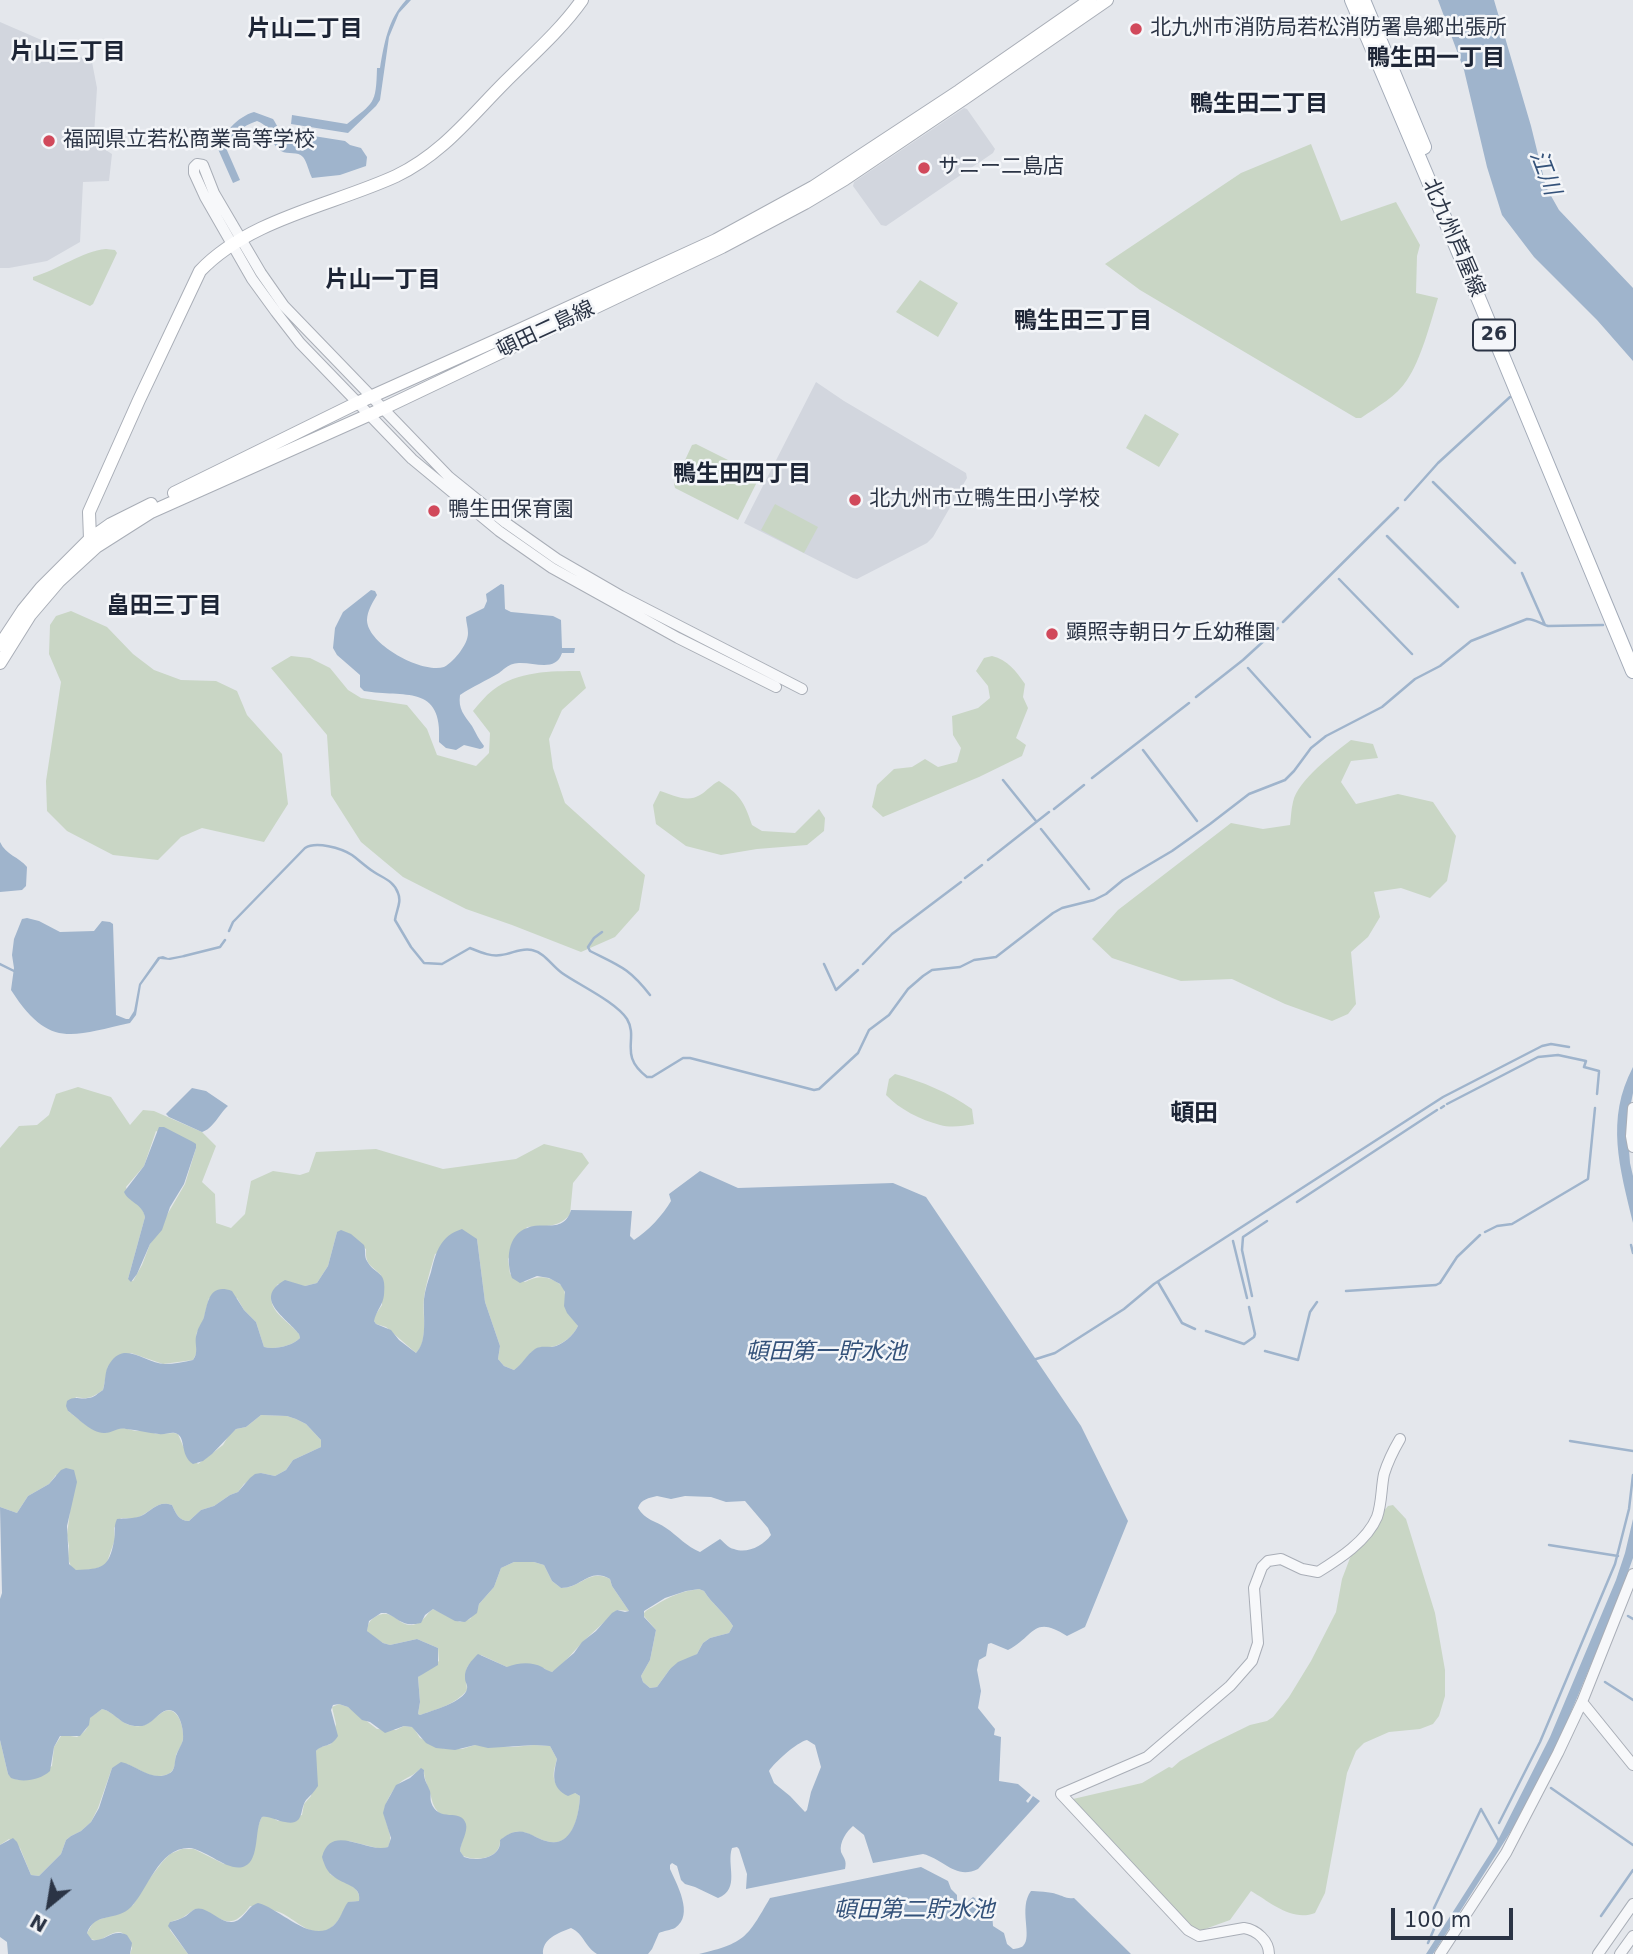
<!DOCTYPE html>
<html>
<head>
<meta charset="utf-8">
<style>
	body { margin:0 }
	#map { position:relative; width:1633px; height:1954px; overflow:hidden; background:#e4e7ec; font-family:"DejaVu Sans",sans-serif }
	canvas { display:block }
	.north { position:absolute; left:14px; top:1870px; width:70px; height:70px; -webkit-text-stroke:5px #f4f6f9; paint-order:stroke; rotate:210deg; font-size:19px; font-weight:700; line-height:28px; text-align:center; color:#2b3445 }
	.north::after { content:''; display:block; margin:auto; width:24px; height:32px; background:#2b3445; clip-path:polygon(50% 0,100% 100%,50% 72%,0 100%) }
	.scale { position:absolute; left:1391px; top:1908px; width:122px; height:32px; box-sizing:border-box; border:4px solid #2b3445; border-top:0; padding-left:9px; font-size:21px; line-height:24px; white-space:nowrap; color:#2b3445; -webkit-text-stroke:5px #f4f6f9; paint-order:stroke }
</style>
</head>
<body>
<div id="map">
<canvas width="1633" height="1954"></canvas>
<div class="north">N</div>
<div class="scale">100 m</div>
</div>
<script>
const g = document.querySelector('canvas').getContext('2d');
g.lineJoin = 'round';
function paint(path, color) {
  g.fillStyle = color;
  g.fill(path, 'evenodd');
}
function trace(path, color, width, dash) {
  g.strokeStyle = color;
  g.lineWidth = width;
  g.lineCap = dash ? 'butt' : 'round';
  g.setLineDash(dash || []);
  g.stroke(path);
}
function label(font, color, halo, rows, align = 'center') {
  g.font = font + ' "DejaVu Sans","Noto Sans JP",sans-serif';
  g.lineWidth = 5;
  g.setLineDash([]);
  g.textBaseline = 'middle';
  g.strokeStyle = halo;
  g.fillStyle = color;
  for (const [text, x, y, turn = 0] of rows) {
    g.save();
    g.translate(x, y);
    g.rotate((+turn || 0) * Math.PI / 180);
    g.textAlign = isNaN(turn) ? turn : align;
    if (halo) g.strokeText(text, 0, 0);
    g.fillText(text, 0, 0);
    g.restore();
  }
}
paint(new Path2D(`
	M0,22L92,62L97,88L94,135L101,147L112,154L109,181L83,182L80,242L47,261L9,268H0Z
	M964,108L967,109L995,149L993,153L886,226L881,225L853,186L854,182Z
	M816,382L844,401L966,473L967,478L933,537L927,543L857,579L853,578L744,523Z`), '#d2d6de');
paint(new Path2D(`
	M1311,144L1341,221L1396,202L1420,245L1417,256L1416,293L1438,298C1431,321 1421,360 1407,380C1397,396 1377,407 1361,418H1356L1140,290L1105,264L1241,173Z
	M106,249L115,250L117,253L93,304L90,306L33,280V277C58,270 82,251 106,249Z
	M920,280L958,303L938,337L896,312Z
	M1145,414L1179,434L1159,467L1126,448Z
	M696,444L760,476L738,520L675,488L674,484L692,445Z
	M775,504L818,527L804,553L761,530Z
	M71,611L107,627L133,654L154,670L181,680L216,681L237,691L247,715L282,754L288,804L264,842L202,828L181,837L158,860L113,855L67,831L47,811L46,781L61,682L49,654L50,625L56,616Z
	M291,656L310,658L330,668L348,690L361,698L407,705L427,729L437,755L476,766L489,753L490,733L473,711C479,704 485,696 493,690C517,671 551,671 580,671L586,688L562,710L549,739L553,768L565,803L645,875L639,910L615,937L581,952L512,925L466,909L403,877L361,842L331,795L327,735L271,668Z
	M992,656C1008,660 1016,671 1025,684L1023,697L1028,708L1016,738L1026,745L1022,756L979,777L883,817L872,807L877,785L894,769L912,767L925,759L938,767L957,762L961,748L953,735L952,716L978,708L990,698L988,686L976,671L984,658Z
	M1351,740L1373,744L1378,758L1351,761L1341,782L1356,804L1398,794L1433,802L1456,836L1447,881L1430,898L1401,888L1374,892L1380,917L1368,937L1351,952L1356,1004L1348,1014L1332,1021L1285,1004L1232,979L1181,981L1112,958L1092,939L1118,910L1231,823L1263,829L1290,825C1291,818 1291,810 1293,802C1298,780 1333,754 1351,740Z
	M719,781C740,795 744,801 752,825L762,831L795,833L819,809L825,818L824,831L807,845L757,849L721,855L686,846L656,824L653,805L660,791C673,795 687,803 700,795C707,791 711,785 719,781Z
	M895,1074C923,1082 948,1092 972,1109L974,1124C963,1126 951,1128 940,1125C921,1120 899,1109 886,1095L889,1079Z
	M78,1087L111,1097L130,1125L143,1110L154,1111L202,1132L216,1146L202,1182L215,1194L216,1223L231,1228L245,1214L251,1181L273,1171L300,1175L309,1172L316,1152L376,1149L443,1169L516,1159L544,1144L582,1153L589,1163L573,1183L570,1214C560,1228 544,1226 527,1227L508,1259L510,1274L525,1282C539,1274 552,1276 564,1288C566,1304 569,1312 578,1326C573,1336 563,1345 551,1347C545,1347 540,1346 535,1350C526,1355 523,1365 514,1370L504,1366L498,1359L500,1346L485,1302L477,1239L435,1254C431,1268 426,1283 424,1298C422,1315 429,1341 416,1353L386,1327L376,1324L374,1321V1317L382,1305L381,1275C371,1265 365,1265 366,1249L337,1232L328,1266L317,1283L305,1286L278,1284C259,1307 286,1318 299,1334L300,1338C292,1346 275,1350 264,1347L256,1322L244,1310L237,1298H209L203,1321L197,1332L196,1337L197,1352L193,1360L163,1364L131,1353L108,1366L103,1390C93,1397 88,1400 76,1397L68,1411L86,1425L105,1433L116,1429L123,1428L136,1431H150L156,1434L174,1433L178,1434L183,1446L198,1464L223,1445L229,1435L236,1429L246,1427L261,1415L287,1416L296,1419L306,1424L321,1440V1447L293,1460L286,1470L275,1476L261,1473L244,1484L238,1492L230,1495L214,1506L201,1510L189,1521C179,1521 176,1514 172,1505C157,1500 152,1511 139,1517C134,1519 127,1518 121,1518L114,1528L115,1539L106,1565C97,1569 81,1572 72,1569L68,1559L69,1546L67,1535L71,1503L56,1475L49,1484L28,1496L17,1513L0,1507V1148L19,1126L37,1125L49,1115L56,1094ZM156,1131L196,1148L185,1184L150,1244L142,1265L133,1281L128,1279L145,1217C143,1207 138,1204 130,1199L126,1187L144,1166Z
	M1393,1505L1406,1519L1435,1613L1445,1670V1696L1439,1716L1433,1724L1420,1729L1389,1732L1364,1743L1356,1751L1347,1773L1325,1893L1315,1913C1292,1922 1270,1902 1251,1891L1230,1920L1205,1929L1201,1932L1192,1930L1073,1799L1142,1783L1169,1767L1172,1768L1180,1761L1209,1745L1250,1725L1267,1721L1273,1717L1289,1697L1311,1661L1336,1612L1342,1579L1350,1558L1362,1537L1388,1506Z
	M514,1562H534L544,1565L552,1581L561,1588C581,1588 589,1568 610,1579L612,1586L629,1611L617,1610C606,1621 595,1630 584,1641C573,1651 565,1664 552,1672L547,1671L544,1668L507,1667L481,1655C462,1667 466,1670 467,1690C455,1705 437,1709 420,1715L418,1714L420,1702L418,1677L439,1661L438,1648L417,1639L390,1645L383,1643L369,1634L367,1631C368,1624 369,1621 375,1617C394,1605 398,1630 416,1624C424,1621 427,1613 433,1609L460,1622L470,1619L478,1608L479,1604L494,1587L501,1568Z
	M699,1589L704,1591C712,1604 725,1613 733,1626L729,1633L710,1638L703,1643L697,1654L670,1669L657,1687L650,1688L643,1682L641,1676L650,1660L656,1630L643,1615C646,1609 650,1609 656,1605C670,1596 683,1591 699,1589Z
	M339,1704L348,1707L377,1729L396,1730L404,1726L413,1727L420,1738L445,1749H462L475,1745L513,1747L534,1745L550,1746L557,1759C553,1773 551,1779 561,1791L575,1793L580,1796C579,1816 573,1849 546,1841C535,1838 527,1830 515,1832C510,1833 505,1837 500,1840C501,1858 478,1862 463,1856L460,1851L462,1840L452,1815H442C431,1807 433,1799 428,1788C426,1781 424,1778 424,1770L420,1769C414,1775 408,1777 402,1781C395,1786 389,1796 386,1804C379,1819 396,1832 388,1847L381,1849L349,1841L330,1874C341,1882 362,1885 359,1901L350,1902C343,1908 342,1918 334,1925C315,1944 297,1919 279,1912C270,1909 259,1908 250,1906C231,1932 223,1919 200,1909H195L182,1918L170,1922V1930L188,1954H130L132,1948C123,1926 117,1930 99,1941L90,1939L87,1933L94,1921L111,1916L133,1905L147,1882L163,1861L170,1854L182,1849H194L224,1864L248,1863C258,1849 254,1830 262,1817L270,1816L278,1821L302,1815L304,1804L311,1796L316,1751L318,1748L331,1744L336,1724L332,1707Z
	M102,1709C116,1712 122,1728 140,1726C153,1725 162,1706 172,1711C181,1715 184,1731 183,1740C182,1745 178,1750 176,1755C175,1760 176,1766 172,1771C169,1775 163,1776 158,1776C147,1776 137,1768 127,1764L112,1768L98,1808L91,1822L81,1831L71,1836L66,1840L61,1854L39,1876L31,1875L20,1848L9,1839L0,1845V1740L8,1774C21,1788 38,1774 52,1766L54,1747L61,1736L64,1735L77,1737C85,1732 89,1728 89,1718Z`), '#c9d6c5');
paint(new Path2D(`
	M406,0H411L399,13L389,37L380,100L376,106L348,133L291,124L292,115L347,124C374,102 376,105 377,68H380C384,44 388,19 406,0Z
	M1438,0H1494L1531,126L1546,187L1559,210L1633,288V361L1597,320L1534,257L1502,215L1487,167L1464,70Z
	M254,112L273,119C280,129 281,141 295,140L301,134L345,141L350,145L361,148L367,157L366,166L340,175L312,178C309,172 307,162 303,157C298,151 288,155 281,151C268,143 274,127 257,121C243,126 231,134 226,148L240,180L233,183L218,149C223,133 237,117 254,112Z
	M501,584L504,585L505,609L511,612L553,616L561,620L562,648H575L574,653H562C555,675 529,659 513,664C508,665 503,670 499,673C486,681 473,686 460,695C458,709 464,715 472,726C476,733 479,740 484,746L483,748L480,749L464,745L456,750L446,748L439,742C443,683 404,698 364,691L360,687V675L337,655L333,648L335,628L343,612L371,590L375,591L377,595C373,602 367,611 367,620C367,644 422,674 444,667C450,664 456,657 460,652C464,646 468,640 468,633C468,627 466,622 466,617L484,608L487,601L486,594Z
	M0,842C6,855 19,857 27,867L26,886L22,890L0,892Z
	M27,918L39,921L60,932L94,931L102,921L110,922L113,924L116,1015L126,1019H129L134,1011L139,984L158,957L163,956L168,958L184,955L185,957L170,960L160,959L141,985L136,1015L130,1023C71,1036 49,1049 11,990L14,968L12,955L14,939L22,919Z
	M1633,1067V1093L1627,1123L1630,1163L1633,1176V1223C1620,1168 1605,1120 1633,1067Z
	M192,1088L206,1091L228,1106C219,1114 213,1129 202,1132L169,1117L166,1114Z
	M159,1127H164L193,1142L196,1144V1148L184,1184L170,1207L162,1230L150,1244L137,1274L131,1282L128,1279L145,1217C142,1203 129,1203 124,1192L144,1166Z
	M700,1171L738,1188L893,1183L926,1197L1081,1426L1128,1521L1085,1627L1067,1636C1033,1614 1035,1636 1008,1650L991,1643L988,1644L986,1656L979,1660L977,1670L981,1691L978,1708L995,1729L994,1735L1001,1737L999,1781L1018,1784L1031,1795L1026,1801L1028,1803L1033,1796L1040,1801L978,1869C955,1880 944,1859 923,1854L873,1863L864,1835L853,1826C847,1831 839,1842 841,1852C844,1859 847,1860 845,1869L746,1889L747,1874L739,1849L737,1847L732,1848C726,1865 741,1889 718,1898L695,1887L685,1884L681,1880L677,1866L672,1863L670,1865V1869C676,1883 695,1915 675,1928C671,1930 663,1931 659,1933L652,1949L648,1954H597C585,1947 584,1934 571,1928C558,1933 542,1939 543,1954H188L168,1926L170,1922C175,1921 181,1919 186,1916C189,1914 191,1911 195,1909C207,1905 219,1923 232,1922C244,1921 247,1906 258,1903C281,1909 311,1944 333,1926C341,1919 342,1910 348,1902L359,1901C362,1885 343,1885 333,1876C327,1872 324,1864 322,1857C331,1822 367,1854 388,1847L391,1838L383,1813L385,1805L396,1785L410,1778L421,1768L424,1770C423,1779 427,1783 430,1791C431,1795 430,1799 431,1802C438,1824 461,1807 466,1824C468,1832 461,1842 460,1851L464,1857C477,1862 502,1858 500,1840C504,1837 509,1833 515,1832C526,1829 535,1838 546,1841C572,1849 579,1816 580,1796L575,1793L568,1796C551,1788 553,1775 557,1759L550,1746L534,1745L488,1748L475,1745L455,1750L436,1748L426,1743L412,1727L404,1726L385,1733L370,1722L362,1720L348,1707L339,1704L333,1705L331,1710L338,1736C331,1748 322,1744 316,1751L318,1786C314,1792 311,1795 306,1800C299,1810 305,1826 285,1822C276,1821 271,1816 262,1817C254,1829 260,1859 245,1866C230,1874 206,1849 189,1848C158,1848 148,1890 131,1907C117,1922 95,1911 87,1933L92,1940C106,1942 112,1928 127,1935L132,1943L130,1954H8L7,1942L0,1937V1845L13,1838L17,1842L31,1875L39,1876L61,1854L66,1840L71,1836L81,1831L91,1822L99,1808L112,1768L121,1762C136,1765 152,1782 168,1774C176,1771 174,1763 176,1756C178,1750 181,1746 183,1740C184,1732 181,1715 173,1711C161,1705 154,1726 140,1726C120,1727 116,1712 102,1709L90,1718L89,1725L80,1736H60L54,1747L50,1771C40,1780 23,1783 11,1778L8,1774L0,1740V1599L2,1593L0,1507L17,1513L28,1496L49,1484L61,1470L66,1468L74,1470L77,1482L67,1526L69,1564L76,1570C102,1569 109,1568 114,1541C116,1533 113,1527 117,1519C125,1518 133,1519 141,1516C153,1510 158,1500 172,1505C176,1514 179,1521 189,1521L201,1510L214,1506L230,1495L238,1492L250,1478L255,1474L261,1473L275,1476L286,1470L293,1460L321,1447V1440L306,1424L296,1419L287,1416L261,1415L246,1427L236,1429L212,1454L203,1461L193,1464C179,1455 187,1436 175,1433C170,1432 164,1435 159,1434C148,1433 137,1430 126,1429C117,1427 113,1433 105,1433C92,1434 78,1418 68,1411L66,1406L67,1401C75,1395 79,1400 88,1398C94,1398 98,1393 103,1390C106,1381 104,1371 110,1363C125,1340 146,1364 165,1364C174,1364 184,1362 193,1360C200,1351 193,1343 197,1333C198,1327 202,1323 204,1317C208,1301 210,1283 232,1291L244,1310L256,1322L264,1347C275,1350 292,1346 300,1338L299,1334C286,1317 252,1299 285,1280L305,1286L317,1283L328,1266L337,1232L341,1230L351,1234L364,1245C366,1250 364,1257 367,1261C375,1276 387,1269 384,1295C383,1305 376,1311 374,1321L376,1324L391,1330L399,1340L416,1353C428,1341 423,1316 424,1299C425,1290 428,1281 431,1272C436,1252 440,1236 462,1229L477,1239L485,1302L500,1346L498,1359L504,1366L514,1370C523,1364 526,1355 535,1349C540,1346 545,1347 552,1347C563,1345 573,1336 578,1326L567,1313L564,1306L565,1292L560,1284L549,1278L537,1276L520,1283L512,1278C506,1261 507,1235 527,1228C543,1221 564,1234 571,1210L632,1211L630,1236L634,1240C648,1231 663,1215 671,1201L669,1194ZM657,1496L671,1499L685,1496L711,1497L726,1502L745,1501L768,1528L771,1535C763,1546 747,1554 734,1549C728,1548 724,1542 720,1539L700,1552C687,1547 678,1536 666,1528C656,1521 645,1520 638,1508C641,1499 649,1498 657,1496ZM514,1562H534L544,1565L552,1581L561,1588C582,1588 589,1567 610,1579L612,1586L629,1611L625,1612L617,1610L612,1613L596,1631L582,1642L574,1653L552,1672C548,1671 545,1669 542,1667C531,1661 517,1663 507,1667L478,1654C472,1660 464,1668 465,1678C465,1683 468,1684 467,1689C464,1702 431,1711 420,1715L418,1714L420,1702L418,1677L438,1665V1648L417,1639L390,1645L383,1643L367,1631L369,1621L381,1613H386C401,1620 402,1627 421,1623L425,1615L433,1609L455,1621L465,1622L477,1613L479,1604L494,1587L501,1568ZM699,1589L704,1591C712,1604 725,1613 733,1626L729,1633L710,1638L703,1643L697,1654L678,1662L670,1669L657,1687L650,1688L643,1682L641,1676L650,1660L656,1630L644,1617V1611L665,1598L686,1591ZM807,1740L815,1745L821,1767L811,1792L807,1810L805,1812L790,1796L774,1783L769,1771C774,1763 797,1742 807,1740Z
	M1633,1519V1558L1618,1600L1556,1748L1520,1817L1433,1954H1426L1495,1846L1550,1737L1616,1580L1625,1553Z
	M921,1867L948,1881L951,1889L957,1895V1900L960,1903L967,1902L973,1897C986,1904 993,1911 993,1926L1004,1933L1007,1944L1013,1949C1015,1949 1021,1948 1023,1946C1033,1937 1018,1908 1031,1891C1035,1891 1052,1892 1056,1894C1064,1896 1065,1899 1074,1898L1131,1954H699C745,1943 747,1938 770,1898Z`), '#9fb4cc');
trace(new Path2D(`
	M1433,482L1515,563
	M1405,500L1438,463L1510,397
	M1387,536L1458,607
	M1522,573L1545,625
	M1339,579L1412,654
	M1283,622L1398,508
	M1248,668L1310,737
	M1196,697L1243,660L1278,628
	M1143,750L1197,821
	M1092,778L1189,703
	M1003,780L1036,821
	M1054,809L1084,785
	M1041,829L1089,889
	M988,860L1049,812
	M965,878L982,865
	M229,931L233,922L305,848C316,841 341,848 352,855C359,860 366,867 374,872C383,878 394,881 398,893C402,902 396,911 395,920L411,947L424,963L442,964L470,948C480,952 491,957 501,955C512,954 521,947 532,950C545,953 551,965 562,973C579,985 616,1002 627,1019C639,1039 618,1055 647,1077H652L683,1058H690L814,1090L819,1089L858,1053L869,1030L889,1015L908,989L923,976L932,970L960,967L974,960L996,957L1053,913L1062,908L1094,900L1106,894L1123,880L1172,851L1210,824L1249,794L1285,780L1294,771L1311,748L1326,736L1382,707L1415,679L1440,666L1471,641L1527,619C1536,619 1540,624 1548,626L1603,625
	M602,932L594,938L588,947L590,951C620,966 629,968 650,995
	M184,956L220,947L225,940
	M0,964L14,971
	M824,964L836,990L858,970
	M863,964L892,934L961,882
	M1597,1094L1599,1072
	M1447,1104L1538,1057L1558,1055L1586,1061L1584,1067L1599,1071
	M1441,1108L1444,1106
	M1297,1202L1437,1110
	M1485,1232L1497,1226L1512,1224L1588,1179L1595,1108
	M1233,1241L1247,1298
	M1631,1245L1633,1253
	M1158,1282L1182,1323L1195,1329
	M1346,1291L1436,1285L1440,1283L1457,1257L1480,1235
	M1252,1296L1242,1250L1243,1237L1267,1221
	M1206,1331L1244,1344L1254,1337L1255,1334L1249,1307
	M1265,1351L1298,1360L1310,1312L1317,1302
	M1033,1360L1055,1353L1124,1309L1154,1284L1189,1261L1443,1097L1542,1046L1551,1044L1569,1047
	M1570,1441L1633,1451
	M1549,1545L1618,1556
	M1628,1616L1633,1619
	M1605,1682L1633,1700
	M1551,1788L1633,1845
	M1481,1809L1500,1843
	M1499,1823L1540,1742L1615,1564L1629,1509L1633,1475
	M1601,1916L1633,1870
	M1428,1943L1434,1929V1908L1481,1809`), '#9fb4cc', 2.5);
const tertiary = new Path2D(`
	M776,687L678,638L552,568L499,531L412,459L300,343L276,312L252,279L205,197L194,173V167L197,164L203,165L214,193L241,239L261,273L284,306L449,477L506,523L557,559L621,596L802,689
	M1633,1108L1631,1136L1633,1147
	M1582,1702L1633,1765
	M1269,1954C1269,1941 1257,1930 1244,1928L1199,1936L1188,1930L1061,1794L1147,1757L1230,1686L1252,1661L1258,1643L1254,1588L1262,1567L1268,1561L1281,1559L1302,1569L1318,1572C1339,1559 1367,1541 1377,1517C1382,1503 1381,1488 1384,1474C1388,1461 1393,1451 1400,1439
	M1440,1954L1506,1853L1558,1753L1582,1702L1633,1574
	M1598,1954L1633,1904
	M1620,1954L1633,1936`);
const secondary = new Path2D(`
	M174,493L357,403L515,332L716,240L813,187L959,91L1090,0
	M90,539L89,512L139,400L200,271C249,219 333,205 396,176C442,154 470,117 505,82C531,56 561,30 582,0
	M0,645L23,610L41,588L90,539L111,524L151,504
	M0,663L30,615L59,581L96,547L151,512L382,409L722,247L805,203L845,179L965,98L1107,0`);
const primary = new Path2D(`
	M1352,0L1480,302L1633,671
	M1363,0L1424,147`);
trace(tertiary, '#a9aeb7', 12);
trace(secondary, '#a9aeb7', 14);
trace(primary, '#a3abb8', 16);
trace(tertiary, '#f7f8fa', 10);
trace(secondary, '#fff', 12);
trace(primary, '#fff', 14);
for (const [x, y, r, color] of [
	[1136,29,7,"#d1495b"],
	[49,141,7,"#d1495b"],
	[924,168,7,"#d1495b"],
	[855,500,7,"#d1495b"],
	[434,511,7,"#d1495b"],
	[1052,634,7,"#d1495b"]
]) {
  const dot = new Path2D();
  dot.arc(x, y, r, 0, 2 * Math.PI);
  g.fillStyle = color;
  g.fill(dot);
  trace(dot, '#f4f6f9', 2.5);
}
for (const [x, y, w] of [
	[1494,335,42]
]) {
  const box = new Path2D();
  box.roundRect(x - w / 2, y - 15.5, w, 31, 5);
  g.fillStyle = '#f4f6f9';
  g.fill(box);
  trace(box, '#2b3445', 2);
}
label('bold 19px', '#2b3445', null, [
	["26",1494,335]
]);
label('21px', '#2b3445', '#f4f6f9', [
	["北九州市消防局若松消防署島郷出張所",1150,29],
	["福岡県立若松商業高等学校",63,141],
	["サニー二島店",938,168],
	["北九州市立鴨生田小学校",869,500],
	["鴨生田保育園",448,511],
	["顕照寺朝日ケ丘幼稚園",1066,634]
], 'left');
label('21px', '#2b3445', '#f4f6f9', [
	["北九州芦屋線",1453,238,67],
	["頓田二島線",546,330,-25]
]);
label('bold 23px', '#1d2536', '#f4f6f9', [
	["片山二丁目",305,30],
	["片山三丁目",68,53],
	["鴨生田一丁目",1436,59],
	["鴨生田二丁目",1259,105],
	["片山一丁目",383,281],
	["鴨生田三丁目",1083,322],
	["鴨生田四丁目",742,475],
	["畠田三丁目",164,607]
]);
label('italic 23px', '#34527a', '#f4f6f9', [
	["江川",1544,173,69],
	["頓田第一貯水池",826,1353],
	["頓田第二貯水池",914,1911]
]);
label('bold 24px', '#1d2536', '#f4f6f9', [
	["頓田",1194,1115]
]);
</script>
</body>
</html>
